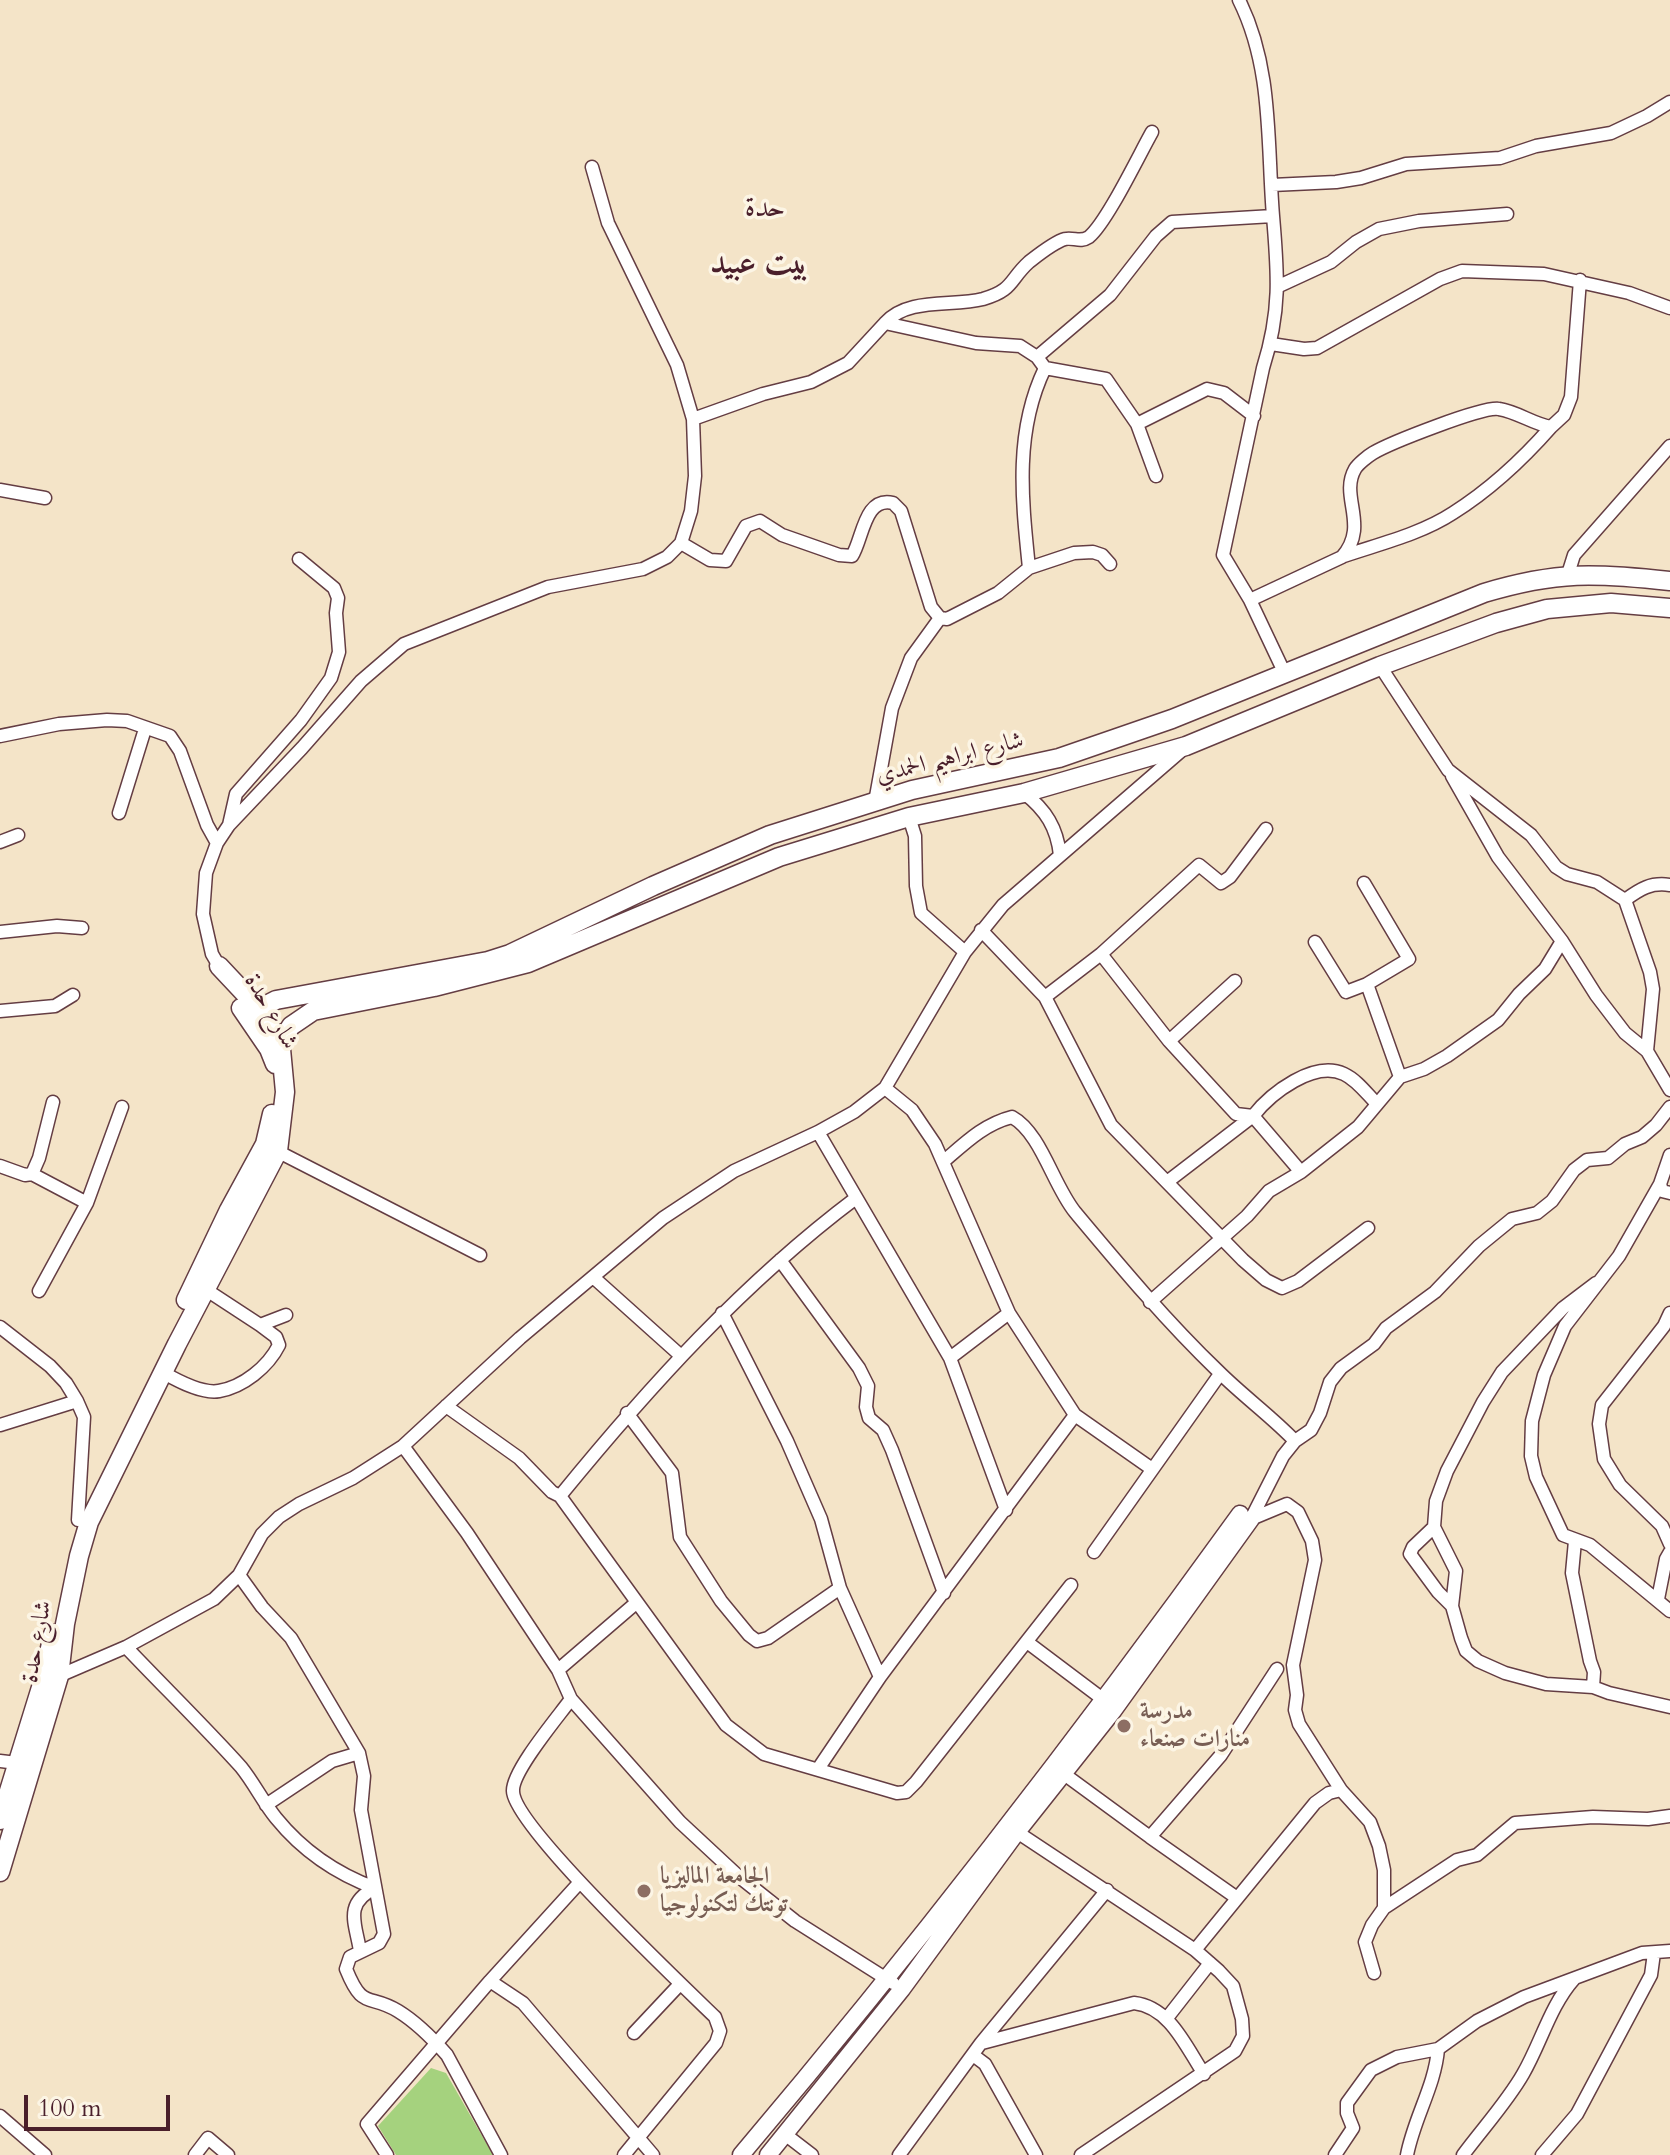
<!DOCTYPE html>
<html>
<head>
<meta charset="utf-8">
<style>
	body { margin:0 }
	#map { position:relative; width:1670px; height:2155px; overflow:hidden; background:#f4e4c8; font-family:Cardo,serif }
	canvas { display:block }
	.scale { position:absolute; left:24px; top:2095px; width:146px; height:36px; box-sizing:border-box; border:4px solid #4a1f2b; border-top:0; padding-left:10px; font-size:24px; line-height:28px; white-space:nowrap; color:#4a1f2b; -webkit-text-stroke:6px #fcf5e5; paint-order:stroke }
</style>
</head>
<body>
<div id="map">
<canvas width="1670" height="2155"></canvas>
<div class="scale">100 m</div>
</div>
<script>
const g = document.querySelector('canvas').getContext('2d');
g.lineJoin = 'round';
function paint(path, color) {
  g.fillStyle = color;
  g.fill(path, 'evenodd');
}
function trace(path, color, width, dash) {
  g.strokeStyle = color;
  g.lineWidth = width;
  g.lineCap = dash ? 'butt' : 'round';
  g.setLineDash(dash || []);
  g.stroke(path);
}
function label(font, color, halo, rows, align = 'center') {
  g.font = font + ' Cardo,Amiri,serif';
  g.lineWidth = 7;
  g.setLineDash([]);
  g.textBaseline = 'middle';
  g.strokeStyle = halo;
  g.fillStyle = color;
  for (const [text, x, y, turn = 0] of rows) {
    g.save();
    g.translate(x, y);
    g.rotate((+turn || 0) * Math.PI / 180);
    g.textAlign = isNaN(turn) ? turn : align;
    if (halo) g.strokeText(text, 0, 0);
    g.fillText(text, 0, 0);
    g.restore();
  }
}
paint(new Path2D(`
	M431,2068L446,2073L493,2155H396L378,2126Z`), '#a5d27e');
const street = new Path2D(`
	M1239,0C1273,68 1267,143 1273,216C1278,274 1281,311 1263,368L1223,555L1250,600L1285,674
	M1272,185L1336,182L1361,178L1406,164L1500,158L1536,146L1611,133L1647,116L1670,102
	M1279,286L1331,262L1356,242L1379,229L1419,221L1507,214
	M885,323C908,297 952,307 983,299C1014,290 1009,280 1029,262C1038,255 1054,242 1065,239C1074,237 1080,243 1089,237C1107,222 1139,155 1152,132
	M1271,344L1304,349L1317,348L1440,279L1462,271L1544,274L1629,293L1670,308
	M1037,357L1110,295L1156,236L1172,222L1273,216
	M693,419L763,394L811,382L848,363L885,323L976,343L1020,346L1037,357L1045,368L1106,379L1137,424L1207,389L1224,393L1254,416
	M1137,424L1156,476
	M0,490L45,498
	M681,543L710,560L726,561L746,526L760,521L782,535L839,555L852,556C863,539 864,496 893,503L901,511L931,607L940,618L947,619L998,593L1029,568L1074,553L1093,552L1102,555L1110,564
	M1344,556C1379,544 1421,534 1453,513C1491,489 1522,460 1551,427
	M1029,568C1022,500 1014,432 1045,368
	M1568,574L1574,555L1670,446
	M1250,600L1342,557C1370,525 1339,497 1355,469C1358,464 1368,456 1373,453C1390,443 1483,406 1499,409C1518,412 1533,424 1551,427L1564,415L1571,397L1580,280
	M1380,666L1448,770L1531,835L1556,867L1567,874L1597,882L1625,900L1650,972L1653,989L1647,1051L1670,1090
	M0,736L59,724L107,720L127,721L170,736L180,751L207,825L217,843
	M1452,776L1498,857L1562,941L1596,995L1625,1033L1647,1051
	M1024,793C1046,810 1057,828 1060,855
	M875,802L892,708L911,658L940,618
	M119,813L145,729
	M909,817L915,836L916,886L921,913L965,952
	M229,825L236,794L301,720L331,678L339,652L336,613L338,598L334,588L299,559
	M0,842L18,835
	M1625,900C1640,889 1651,882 1670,885
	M981,930L1045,997L1111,1125L1243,1260L1266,1280L1282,1288L1298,1281L1368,1228
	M0,932L57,926L82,928
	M1315,942L1346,992L1367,984L1409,959L1364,883
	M1101,954L1169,1041L1236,1114L1253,1116L1301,1172
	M219,966L212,954L203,914L206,873L217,843L229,825L302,748L361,681L404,644L548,587L643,569L667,557L681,543L691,511L695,476L693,419L677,365L608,223L592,167
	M1367,984L1400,1077
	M1045,997L1101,954L1199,865L1221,883L1230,877L1266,829
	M0,1011L55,1006L73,995
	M1169,1041L1235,981
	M885,1088L912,1110L935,1144L1009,1313L1075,1415L1152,1469
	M818,1132L950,1358L1006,1510
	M271,1148L480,1255
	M943,1162C965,1143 984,1124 1012,1117C1041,1133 1053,1185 1075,1212C1121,1267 1166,1321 1218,1371C1243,1396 1271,1416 1295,1441
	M0,1166L25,1175L32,1174L39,1158L53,1102
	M32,1174L87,1203
	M1167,1182L1253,1116C1271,1093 1314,1060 1344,1074C1357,1080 1367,1094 1377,1104
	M1660,1184L1670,1155
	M1670,1193L1662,1191L1660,1184L1619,1256L1565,1326L1544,1375L1532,1421L1531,1456L1536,1477L1563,1535L1590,1545L1670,1611
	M780,1260L859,1368L868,1386L866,1407L869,1418L883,1430L892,1450L944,1593
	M593,1277L680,1355
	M1596,1283L1563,1308L1502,1372L1483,1402L1447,1471L1436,1501L1434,1527L1456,1571L1452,1606L1461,1638L1466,1651L1478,1661L1505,1673L1546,1684L1593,1687L1609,1693L1670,1707
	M205,1289L260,1325L286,1315
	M39,1291L87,1203L122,1107
	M1150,1302L1247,1216L1269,1191L1301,1172L1358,1127L1400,1077L1424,1069L1447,1056L1498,1020L1519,994L1545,969L1562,941
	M722,1313L787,1441L821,1519L840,1588L880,1677
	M1670,1313L1664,1326L1602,1405L1599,1424L1604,1459L1620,1485L1662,1526L1670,1544
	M0,1327L50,1366L66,1383L77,1401L84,1417L78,1520
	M950,1358L1009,1313
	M164,1373C178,1381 202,1394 219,1391C243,1387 268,1367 279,1345L276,1337L260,1325
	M446,1406L519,1458L552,1492L560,1496L726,1725L764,1754L897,1793L906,1792L916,1782L1071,1585
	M627,1413L672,1473L680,1537L721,1601L749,1635L757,1641L768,1638L840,1588
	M0,1425L77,1401
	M403,1446L467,1533L558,1670L571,1699L680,1822L737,1875L795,1921L893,1983
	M560,1496C649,1387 743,1283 856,1198
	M1251,1519L1283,1456L1295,1441L1311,1430L1320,1413L1330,1382L1341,1368L1374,1344L1386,1328L1435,1292L1479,1246L1512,1219L1537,1213L1552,1201L1574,1170L1587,1160L1608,1158L1625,1144L1642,1137L1656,1125L1670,1107
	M1251,1519L1287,1504L1298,1512L1312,1541L1315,1560L1293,1665L1297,1695L1295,1710L1299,1724L1341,1790L1370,1822L1379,1846L1384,1870V1908L1372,1925L1365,1942L1374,1973
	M1434,1527L1413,1547L1410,1554L1438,1592L1452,1606
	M1575,1541L1572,1573L1590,1661L1594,1672L1593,1687
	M1094,1552L1220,1374
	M239,1575L262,1607L291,1638L359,1753L364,1776L361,1810L384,1934L379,1943L350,1957L346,1969C363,2011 368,1993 398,2011C416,2022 433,2039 447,2055L501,2155
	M1658,1599L1666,1559L1670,1552
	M1027,1642L1104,1700
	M126,1647C164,1687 204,1726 241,1767C254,1783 263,1802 276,1818C302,1850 337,1874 375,1888
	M558,1670L636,1603
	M54,1678L126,1647L214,1599L239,1575L262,1534L279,1517L299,1504L353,1478L403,1446L520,1338L663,1218L734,1171L818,1132L854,1112L885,1088L965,952L1003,905L1181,751
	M571,1699C558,1717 512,1771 513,1791C513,1825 682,1985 715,2017L720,2031L716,2043L624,2155
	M0,1761L17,1763
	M818,1769L880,1677L1075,1415
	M1064,1774L1150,1837
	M266,1805L332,1761L359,1753
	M1017,1832L1195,1950L1219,1971L1233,1986L1242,2019L1243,2036L1235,2051L1081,2155
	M1237,1898L1150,1837L1221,1755L1277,1669
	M1384,1908L1457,1860L1477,1855L1515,1823L1593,1817L1648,1819L1670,1816
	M1195,1950L1315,1803L1329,1793L1341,1790
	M360,1951C356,1924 343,1904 375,1888
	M490,1981L523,2003L653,2155
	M1167,2018L1210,1963
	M634,2033L680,1984
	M982,2043L1134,2003C1170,2007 1186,2047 1204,2074
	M973,2055L985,2064L1036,2155
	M0,2116L45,2155
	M786,2135L812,2155
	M195,2155L208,2138L228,2155
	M387,2155L367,2124L490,1981L580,1882
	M899,2155L981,2043L1107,1890
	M1335,2155L1353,2128L1347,2113V2103L1371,2070L1397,2057L1438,2049L1477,2021L1524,1997L1642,1953L1670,1951
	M1407,2155C1414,2118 1435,2086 1438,2049
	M1463,2155C1483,2128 1507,2102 1523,2074C1541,2043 1550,2006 1574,1979
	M1542,2155L1577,2114L1651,1975L1654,1953`);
const secondary = new Path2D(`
	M741,2155C916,1948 1082,1733 1240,1514
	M768,2155L902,1989L1017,1832L1113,1711L1251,1519`);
const primary = new Path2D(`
	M241,1008L269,1049L275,1064
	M247,1015L276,1000L488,961L510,954L653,886L770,835L912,790L1059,758L1172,719L1484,593C1557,571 1596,573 1670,581
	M279,1045L291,1026L313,1011L434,987L528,963L779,857L909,817L1024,793L1186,746L1380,666L1496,623L1547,609L1611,603L1670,608
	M186,1300L229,1210L265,1144L272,1114
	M0,1820L43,1681L53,1634
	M0,1872L59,1676L65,1624L79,1556L89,1522L177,1344L278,1151L285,1092L281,1049L265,1015L219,966`);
trace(street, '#643d43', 15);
trace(secondary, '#643d43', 19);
trace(primary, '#643d43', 21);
trace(street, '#fff', 12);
trace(secondary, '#fff', 16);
trace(primary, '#fff', 18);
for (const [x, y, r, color] of [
	[1124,1726,8,"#8d6e63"],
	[644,1891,8,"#8d6e63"]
]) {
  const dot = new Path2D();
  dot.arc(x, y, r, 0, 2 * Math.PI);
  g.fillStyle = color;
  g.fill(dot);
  trace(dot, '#fcf5e5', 3);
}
label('24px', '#4a1f2b', '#fcf5e5', [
	["شارع ابراهيم الحمدي",950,759,-14],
	["شارع حدة",270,1012,60],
	["شارع حدة",38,1642,-80]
]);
label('bold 24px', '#785e54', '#fcf5e5', [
	["مدرسة",1140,1712],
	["منارات صنعاء",1140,1740],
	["الجامعة الماليزيا",660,1877],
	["تونتك لتكنولوجيا",660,1905]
], 'left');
label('28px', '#4a1f2b', '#fcf5e5', [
	["حدة",765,210]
]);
label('bold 32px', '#4a1f2b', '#fcf5e5', [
	["بيت عبيد",759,266]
]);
</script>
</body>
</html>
